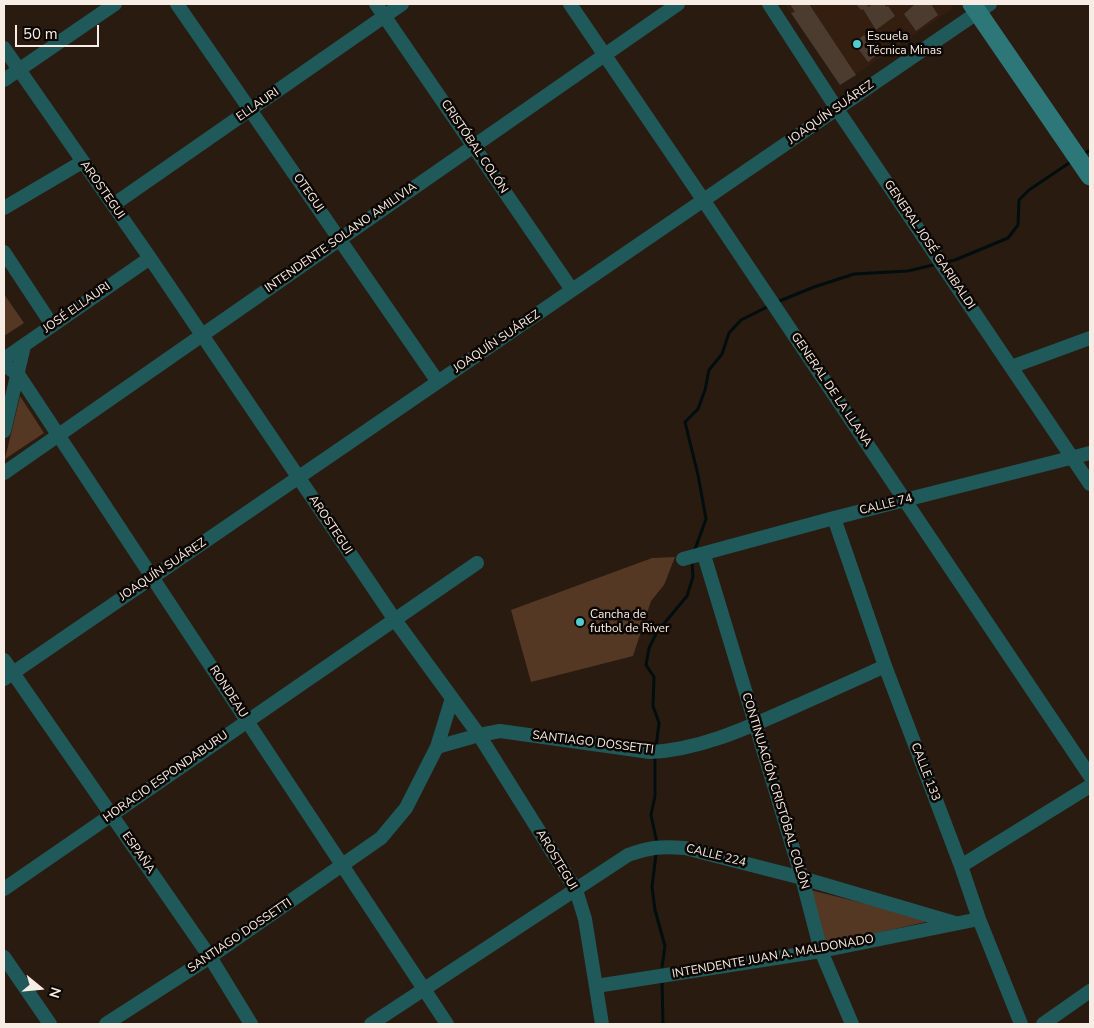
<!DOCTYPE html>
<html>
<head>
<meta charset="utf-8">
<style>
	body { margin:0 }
	#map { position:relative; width:1094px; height:1028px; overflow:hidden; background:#2a1b10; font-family:"Nunito Sans",sans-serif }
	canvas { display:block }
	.frame { position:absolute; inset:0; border:5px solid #f7ede5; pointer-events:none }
	.north { position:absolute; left:15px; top:963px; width:50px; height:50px; -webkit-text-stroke:4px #0d0704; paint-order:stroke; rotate:107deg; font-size:14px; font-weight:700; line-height:20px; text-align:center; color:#f7ede5 }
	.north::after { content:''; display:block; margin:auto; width:18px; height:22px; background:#f7ede5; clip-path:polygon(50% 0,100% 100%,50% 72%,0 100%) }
	.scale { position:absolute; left:15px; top:25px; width:84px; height:22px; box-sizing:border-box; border:2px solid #f7ede5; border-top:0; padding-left:6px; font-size:15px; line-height:18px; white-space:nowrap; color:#f7ede5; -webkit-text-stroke:4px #0d0704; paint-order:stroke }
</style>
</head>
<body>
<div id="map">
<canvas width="1094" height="1028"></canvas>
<div class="frame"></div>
<div class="north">N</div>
<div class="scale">50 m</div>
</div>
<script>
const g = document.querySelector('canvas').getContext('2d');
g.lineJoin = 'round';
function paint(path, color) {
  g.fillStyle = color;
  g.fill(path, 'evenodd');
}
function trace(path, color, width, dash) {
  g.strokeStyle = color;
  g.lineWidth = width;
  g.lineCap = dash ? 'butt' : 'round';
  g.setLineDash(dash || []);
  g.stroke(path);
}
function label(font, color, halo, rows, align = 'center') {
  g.font = font + ' "Nunito Sans",sans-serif';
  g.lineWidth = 5;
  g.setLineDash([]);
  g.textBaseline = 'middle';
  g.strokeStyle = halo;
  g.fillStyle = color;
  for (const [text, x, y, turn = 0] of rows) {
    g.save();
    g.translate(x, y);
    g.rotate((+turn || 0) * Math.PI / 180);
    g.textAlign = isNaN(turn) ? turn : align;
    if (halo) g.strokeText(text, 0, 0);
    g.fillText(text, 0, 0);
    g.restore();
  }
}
paint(new Path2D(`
	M785,4H952L953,5L952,9L840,85Z`), '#331e0f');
paint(new Path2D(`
	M4,294L24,323L4,336Z
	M20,396L44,433L5,459Z
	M675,557L664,585L651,601L633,656L531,682L511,610L652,558Z
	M810,890L927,919L930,921L824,945Z`), '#543823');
trace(new Path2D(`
	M1082,155L1090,150
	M946,262L955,260L1008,238L1018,225L1019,200L1029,190L1072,161
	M777,302L814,287L854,274L908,271L937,264
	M694,552L706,519L698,475L685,422L698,409L705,390L709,370L722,354L729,333L741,320L769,306
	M656,747L659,723L653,706L654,677L646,665L649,648L657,632L687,596L693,577L692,561
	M655,755V796L651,815L657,843
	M656,854L652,887L655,910L665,946L662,967
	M662,980L663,1024`), '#000e0f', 3);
paint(new Path2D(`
	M790,4H809L856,75L840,85L791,13L795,12Z
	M856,4H870L867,6L868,7L873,4H887L885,5L886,7L888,6L895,16L876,30L863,9L861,10Z
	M915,4H931L938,15L916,31L904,14Z
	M864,35L878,54L868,62L854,43Z`), '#4c3c30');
trace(new Path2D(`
	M177,4L438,382
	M376,4L572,290
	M570,4L704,201L1090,776
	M769,4L837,109L1090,484
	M4,48L150,258L395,620L479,735L576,890L585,919L602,1024
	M4,80L115,4
	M113,205L402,4
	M4,208L82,162
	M4,252L52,325
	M4,359L150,258
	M4,365L18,374L447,1024
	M1011,367L1090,338
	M4,431L24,346
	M4,473L678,4
	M834,518L885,666L961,866L979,919L1021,1024
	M704,555L802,878L821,951L852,1024
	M683,559L834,518L1090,453
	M4,660L210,957L251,1024
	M4,679L990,4
	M437,747L452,698
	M961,866L1090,786
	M4,889L477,563
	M4,957L50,1024
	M596,986L821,951L979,919
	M106,1024L210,957L381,838L406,808L437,747L479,735L500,731L650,752C700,750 749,727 794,707C825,693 855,680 885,666
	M371,1024L628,855C651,847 661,846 685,848L802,878L955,923
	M1043,1024L1090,991`), '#1f595a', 14);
trace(new Path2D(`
	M972,4L1090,176`), '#2d7778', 19);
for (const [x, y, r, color] of [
	[857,44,5,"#52cdcf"],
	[580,622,5,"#52cdcf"]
]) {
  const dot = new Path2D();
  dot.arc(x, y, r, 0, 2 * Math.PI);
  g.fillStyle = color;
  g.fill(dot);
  trace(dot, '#0d0704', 2);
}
label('12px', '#f7ede5', '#0d0704', [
	["Escuela",867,37],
	["Técnica Minas",867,51],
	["Cancha de",590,615],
	["futbol de River",590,629]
], 'left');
label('12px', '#f7ede5', '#0d0704', [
	["ELLAURI",258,105,-35],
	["JOAQUÍN SUÁREZ",831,113,-35],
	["CRISTÓBAL COLÓN",474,147,56],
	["AROSTEGUI",102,190,55],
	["OTEGUI",308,193,55],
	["INTENDENTE SOLANO AMILIVIA",341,238,-35],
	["GENERAL JOSÉ GARIBALDI",929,245,56],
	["JOSÉ ELLAURI",77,308,-35],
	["JOAQUÍN SUÁREZ",497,342,-34],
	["GENERAL DE LA LLANA",831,390,56],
	["CALLE 74",886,505,-14],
	["AROSTEGUI",330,525,56],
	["JOAQUÍN SUÁREZ",163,570,-34],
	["RONDEAU",228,692,57],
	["SANTIAGO DOSSETTI",593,743,7],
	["CALLE 133",925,772,69],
	["HORACIO ESPONDABURU",166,777,-35],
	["CONTINUACIÓN CRISTÓBAL COLÓN",775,791,73],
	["ESPAÑA",138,853,55],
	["CALLE 224",716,856,14],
	["AROSTEGUI",556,860,59],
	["SANTIAGO DOSSETTI",240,936,-34],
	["INTENDENTE JUAN A. MALDONADO",773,957,-10]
]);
</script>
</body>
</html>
